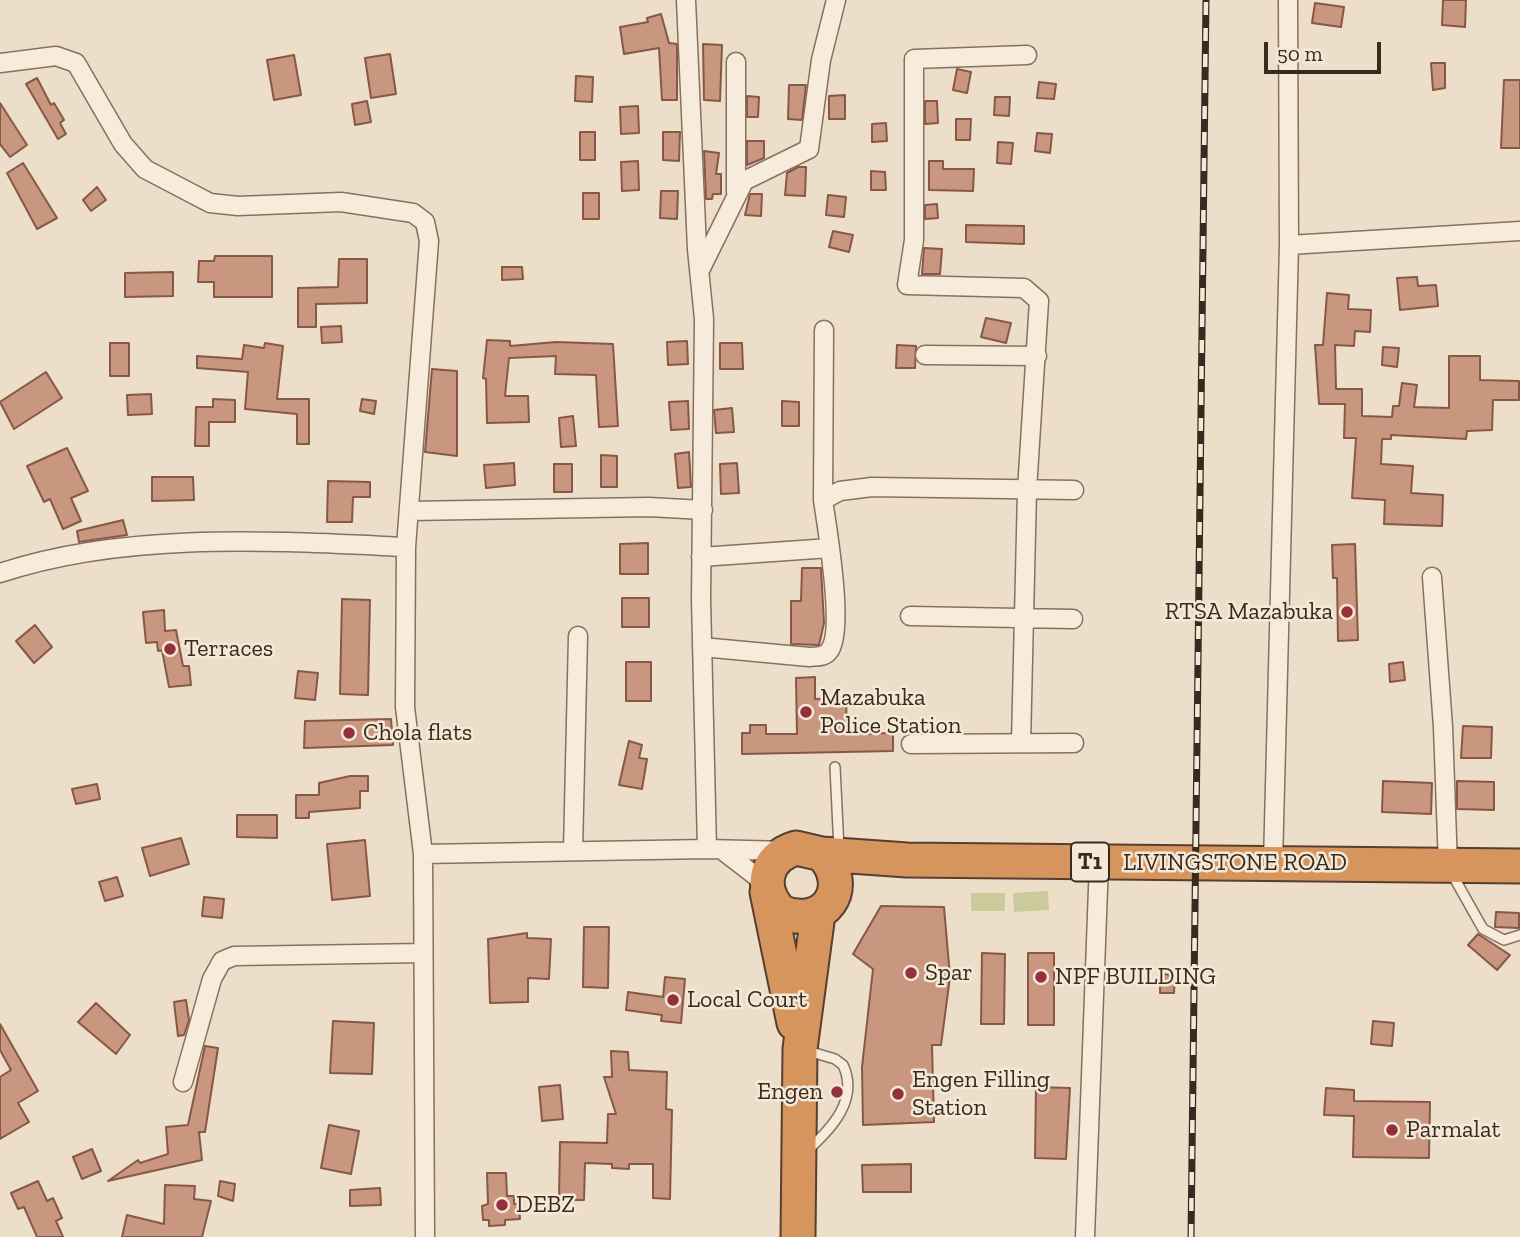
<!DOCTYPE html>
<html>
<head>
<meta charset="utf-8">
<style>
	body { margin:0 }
	#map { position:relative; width:1520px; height:1237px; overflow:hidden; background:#ecdec8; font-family:"Zilla Slab",serif }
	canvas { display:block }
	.scale { position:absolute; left:1264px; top:42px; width:117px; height:32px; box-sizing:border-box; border:4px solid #392a20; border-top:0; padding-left:9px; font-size:21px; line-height:24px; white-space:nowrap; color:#392a20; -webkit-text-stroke:5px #f4e9d7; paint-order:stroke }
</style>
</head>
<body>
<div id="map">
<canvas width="1520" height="1237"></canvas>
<div class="scale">50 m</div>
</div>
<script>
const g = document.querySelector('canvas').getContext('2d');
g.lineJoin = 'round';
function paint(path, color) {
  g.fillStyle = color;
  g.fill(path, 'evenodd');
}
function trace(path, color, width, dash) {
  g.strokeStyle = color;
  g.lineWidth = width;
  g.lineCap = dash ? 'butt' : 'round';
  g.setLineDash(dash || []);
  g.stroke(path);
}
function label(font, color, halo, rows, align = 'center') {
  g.font = font + ' "Zilla Slab",serif';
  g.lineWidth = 5;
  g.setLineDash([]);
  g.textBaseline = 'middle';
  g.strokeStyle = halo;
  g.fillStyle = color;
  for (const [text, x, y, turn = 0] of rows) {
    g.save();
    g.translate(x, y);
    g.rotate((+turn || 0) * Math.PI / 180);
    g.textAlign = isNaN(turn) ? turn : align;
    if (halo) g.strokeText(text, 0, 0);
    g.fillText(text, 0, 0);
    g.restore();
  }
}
paint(new Path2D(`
	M1048,891L1049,910L1014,912L1013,893Z
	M971,893H1005V911H971Z`), '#caca9c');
const building = new Path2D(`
	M1443,0H1466L1465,27L1442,25Z
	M1315,3L1344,7L1341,27L1312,23Z
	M661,14L669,43L677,44V100H662L659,48L624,54L620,27L648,22L647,18Z
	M703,44L722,45L720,101L704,100Z
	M390,54L396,94L371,98L365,58Z
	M294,55L301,95L274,100L267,60Z
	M1431,63H1445V88L1433,90Z
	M957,69L971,72L967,93L953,90Z
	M576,76L593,77L592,102L575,101Z
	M37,78L51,105L54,103L64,120L60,123L66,134L58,139L26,84Z
	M1504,80H1520V148H1501Z
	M1039,82L1056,84L1054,99L1037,98Z
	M789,85H806L802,120L788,119Z
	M845,95V119H829V96Z
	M747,96L759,97L758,117H747Z
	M995,97H1010L1009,116L994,115Z
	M367,101L371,122L355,125L352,104Z
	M925,101H937L938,123L925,124Z
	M0,103L27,145L10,157L0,144Z
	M638,106L639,133L621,134L620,107Z
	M956,119H971L970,140H956Z
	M886,123L887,141L872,142V124Z
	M580,132H595V160H580Z
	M663,132H680L679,161L663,160Z
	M1037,133L1052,134L1050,153L1035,151Z
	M747,141H764V158L747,165Z
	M998,142L1013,143L1011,164L997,163Z
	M704,151L719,153L716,174H721V194H713L712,199H706Z
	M638,161L639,190L622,191L621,162Z
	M929,161H943V169H974L973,191L929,190Z
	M23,163L57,218L37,229L7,173Z
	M798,167H806L805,196L785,195L787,173Z
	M871,171L885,172L886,190H871Z
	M97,187L106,200L91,211L83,200Z
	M661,191H678L677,219L660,218Z
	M583,193H599V219H583Z
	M750,194H762L761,216L745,215Z
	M828,195L846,197L844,217L826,215Z
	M937,204L938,218L925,219V205Z
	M966,225L1024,226V244L966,242Z
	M833,231L853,235L849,252L829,247Z
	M924,248L942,249L940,274H922Z
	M215,256H272V297H214V282H198L199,261H214Z
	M339,259H367V303L316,304V327H298V288L338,287Z
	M502,267H522L523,279L502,280Z
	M173,272V296L125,297V273Z
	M1417,277L1418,286L1436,285L1438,306L1400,310L1397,278Z
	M1327,293L1349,295L1348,309L1371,310L1370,332L1355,331L1354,346L1335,345L1336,389H1362V416L1392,417L1393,406H1399L1402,383L1417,385L1414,407L1449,408V356H1480V380L1519,381V400H1493L1492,430L1467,431L1466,439L1391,435V439H1382L1381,464L1413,466L1411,493L1443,495L1442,526L1384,524L1385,500L1352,498L1356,438H1344L1345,404H1319L1315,345H1323Z
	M986,318L1011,323L1006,343L981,337Z
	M341,326L342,342L322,343L321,327Z
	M487,340L510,341V346L556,342L613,344L618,426L599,427L596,375L555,374L556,356L509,358L505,396H528L529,422L487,423L486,379L483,378Z
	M687,341L688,364L668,365L667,342Z
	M110,343H129V376H110Z
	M265,343L283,346L277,399H309V444H297V414L245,409L248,372L197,368V356L242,359L244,345L264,348Z
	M720,343H742L743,369H720Z
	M897,345L916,346L915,368H896Z
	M1383,347L1399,348L1397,367L1382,365Z
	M432,369L457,371V456L425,452Z
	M46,372L62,398L14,429L0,402Z
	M151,394L152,414L128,415L127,395Z
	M213,399L235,400V422H209V446H195L196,407H213Z
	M362,399L376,401L374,414L360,411Z
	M688,401L689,429L671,430L669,402Z
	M782,401L799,402V426H782Z
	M732,408L734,432L716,433L714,410Z
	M573,416L576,446L561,447L559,418Z
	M67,448L88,491L71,498L81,521L63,529L50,499L44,502L27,466Z
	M689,452L691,487L678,488L675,454Z
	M601,455L617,456V487H601Z
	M514,463L515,485L486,488L484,465Z
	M737,463L739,493L721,494L720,464Z
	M554,464H572V492H554Z
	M152,477H193L194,500L152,501Z
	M328,481L370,482V497H353L352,522H327Z
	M123,520L127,535L79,542L77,531Z
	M648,543V574H620V544Z
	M1355,544L1358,640L1338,641L1337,578H1333L1332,545Z
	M802,568H821L824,623L819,645L791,644V601H801Z
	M622,598H649V627H622Z
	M342,599L370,600L368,695L340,694Z
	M164,610L165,631L176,630L183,666H189L191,685L169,687L162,650L158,651L157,642L146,643L143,612Z
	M35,625L52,647L34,663L16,641Z
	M626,662H651V701H626Z
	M1403,662L1405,680L1390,682L1389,664Z
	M298,671L318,673L315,700L295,698Z
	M815,677V699L846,698L847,734L893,733V751L742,754V733H750V725H766V734H797L796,678Z
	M391,719L393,745L304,748L305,721Z
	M1463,726L1492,727L1491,758H1461Z
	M629,741L642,745L639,758L647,759L642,789L619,785Z
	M350,776H368V791H360V808L309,812V818H296V795H319V783Z
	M1383,781L1432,783L1431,814L1382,812Z
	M1457,781L1494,782V810L1457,809Z
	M97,784L100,799L76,804L72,789Z
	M237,815H277V838L237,837Z
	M181,838L189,864L150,876L142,848Z
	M365,840L370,896L332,900L327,844Z
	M117,877L123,896L105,901L99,882Z
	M204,897L224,899L222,918L202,916Z
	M881,906L944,907L950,977L941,1045H932L934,1122L863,1125L862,1067L873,969L853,954Z
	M1496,912L1519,913V928L1495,927Z
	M584,927H609L608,988L583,987Z
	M527,933V938L551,939L549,979L528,978V1002L490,1003L488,939Z
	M1478,934L1510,955L1497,970L1468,945Z
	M982,953L1005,954L1004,1024H981Z
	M1028,953H1054V1025H1028Z
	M1160,974L1175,975L1174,993H1160Z
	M665,977L685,979L681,1023L661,1021L662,1015L626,1010L628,992L663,997Z
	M186,1000L189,1020L184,1035L178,1036L174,1002Z
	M96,1003L130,1035L116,1054L78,1022Z
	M333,1021L374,1023L372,1074L330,1073Z
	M1373,1021L1394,1023L1392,1046L1371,1044Z
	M0,1024L38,1091L18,1103L29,1122L0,1139V1077L11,1070L0,1050Z
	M205,1046L218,1048L205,1132H199L202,1160L108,1181L138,1160L140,1163L168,1154L166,1127L188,1125Z
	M611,1051L628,1052L629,1070L667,1072L666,1109L672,1110L670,1199L653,1198V1164H629V1169L612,1168V1164L585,1163L584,1200H559L560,1142L607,1143L608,1114H616L604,1077H612Z
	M560,1085L563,1119L542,1121L539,1087Z
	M1036,1087L1070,1088L1066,1159L1035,1158Z
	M1326,1088L1354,1090V1101L1430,1102L1429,1158L1353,1157L1354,1116L1324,1115Z
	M329,1125L359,1131L351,1174L321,1168Z
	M92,1149L101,1171L82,1179L73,1157Z
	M911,1164V1192H863L862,1165Z
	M487,1173H506L507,1196H514V1204H519L520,1219L505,1220V1225L489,1226V1220H483L482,1206L488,1204Z
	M38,1181L47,1201L53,1198L62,1218L56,1221L63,1237H37L24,1207L18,1209L11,1193Z
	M220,1181L235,1184L233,1201L218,1196Z
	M165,1185L195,1186L194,1199L211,1201L202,1237H122L127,1215L164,1224Z
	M380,1188L381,1205L350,1206V1190Z`);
paint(building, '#c99680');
trace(building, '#865845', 2);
const lane = new Path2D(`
	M835,767L839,849
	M1452,874L1483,929L1504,940L1520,935
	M808,1051L835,1059L843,1065C859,1099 832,1128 809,1149`);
const street = new Path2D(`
	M686,0L697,249L704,319L701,599L707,849
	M0,63L56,56L76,63L123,144L145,169L210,203L238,206L341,202L413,213L425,222L429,241L406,547L405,707L423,854L425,1237
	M736,192V62
	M1289,245L1520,231
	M701,268L744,181L809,149L821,60L836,0
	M925,355L1037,356
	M823,500L824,330
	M409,511L649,507L703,510
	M701,557L830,548
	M0,573C126,531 275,541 406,547
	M1432,577L1443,727L1448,866
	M910,616L1073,619
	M702,647L809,657C816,656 824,658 829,651C845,632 827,527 823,500L840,491L872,487L1074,490
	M1021,743L1027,490L1039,301L1024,288L907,285L914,240V59L1027,55
	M911,744L1074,743
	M722,850L766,884
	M573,851L578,636
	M423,854L707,849L787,851
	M1273,863L1289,245L1288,0
	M183,1082L212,979L222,961L234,956L423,953
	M1085,1237L1099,862`);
const highway = new Path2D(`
	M822,854C854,888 824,930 781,912C759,890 763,858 796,848L822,854L907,860L1520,866
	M767,892L794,1023
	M798,1237L800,1049L818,914`);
trace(lane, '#88705e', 12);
trace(street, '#88705e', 21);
trace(highway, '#563f31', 37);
trace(lane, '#f7ecdb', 9);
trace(street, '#f7ecdb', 18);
trace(highway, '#d7955e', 33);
const rail = new Path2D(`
	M1191,1237L1206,0`);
trace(rail, '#392a20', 7);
trace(rail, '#f4e9d7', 4.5, [13]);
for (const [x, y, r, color] of [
	[1347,612,7,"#94303b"],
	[170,649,7,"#94303b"],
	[806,712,7,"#94303b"],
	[349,733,7,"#94303b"],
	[911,973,7,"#94303b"],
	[1041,977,7,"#94303b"],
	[673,1000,7,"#94303b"],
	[837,1092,7,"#94303b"],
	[898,1094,7,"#94303b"],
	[1392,1130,7,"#94303b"],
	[502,1205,7,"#94303b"]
]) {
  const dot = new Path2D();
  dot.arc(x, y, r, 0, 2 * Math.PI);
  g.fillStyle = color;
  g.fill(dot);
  trace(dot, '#f4e9d7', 2.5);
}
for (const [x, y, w] of [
	[1090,862,38]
]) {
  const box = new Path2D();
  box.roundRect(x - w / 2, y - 19.5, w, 39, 5);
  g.fillStyle = '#f4e9d7';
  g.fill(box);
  trace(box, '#392a20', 2);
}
label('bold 23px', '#392a20', null, [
	["T1",1090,862]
]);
label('24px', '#392a20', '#f4e9d7', [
	["RTSA Mazabuka",1333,612,"right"],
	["Terraces",184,649],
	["Mazabuka",820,698],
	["Police Station",820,726],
	["Chola flats",363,733],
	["Spar",925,973],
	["NPF BUILDING",1055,977],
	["Local Court",687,1000],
	["Engen Filling",912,1080],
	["Station",912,1108],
	["Engen",823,1092,"right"],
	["Parmalat",1406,1130],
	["DEBZ",516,1205]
], 'left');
label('24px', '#392a20', '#f4e9d7', [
	["LIVINGSTONE ROAD",1235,863]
]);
</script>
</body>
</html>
